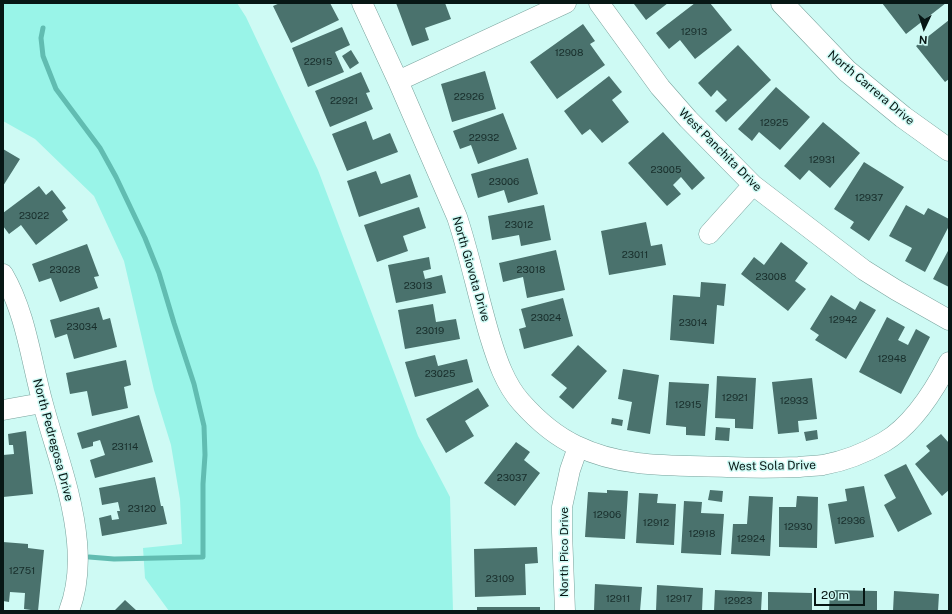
<!DOCTYPE html>
<html>
<head>
<meta charset="utf-8">
<style>
	body { margin:0 }
	#map { position:relative; width:952px; height:614px; overflow:hidden; background:#cefaf4; font-family:"Public Sans",sans-serif }
	canvas { display:block }
	.frame { position:absolute; inset:0; border:4px solid #071715; pointer-events:none }
	.north { position:absolute; left:904px; top:8px; width:40px; height:40px; -webkit-text-stroke:3px #cefaf4; paint-order:stroke; rotate:184deg; font-size:11px; font-weight:700; line-height:16px; text-align:center; color:#071715 }
	.north::after { content:''; display:block; margin:auto; width:14px; height:18px; background:#071715; clip-path:polygon(50% 0,100% 100%,50% 72%,0 100%) }
	.scale { position:absolute; left:814px; top:588px; width:51px; height:18px; box-sizing:border-box; border:2px solid #071715; border-top:0; padding-left:5px; font-size:12px; line-height:14px; white-space:nowrap; color:#071715; -webkit-text-stroke:3px #cefaf4; paint-order:stroke }
</style>
</head>
<body>
<div id="map">
<canvas width="952" height="614"></canvas>
<div class="frame"></div>
<div class="north">N</div>
<div class="scale">20 m</div>
</div>
<script>
const g = document.querySelector('canvas').getContext('2d');
g.lineJoin = 'round';
function paint(path, color) {
  g.fillStyle = color;
  g.fill(path, 'evenodd');
}
function trace(path, color, width, dash) {
  g.strokeStyle = color;
  g.lineWidth = width;
  g.lineCap = dash ? 'butt' : 'round';
  g.setLineDash(dash || []);
  g.stroke(path);
}
function label(font, color, halo, rows, align = 'center') {
  g.font = font + ' "Public Sans",sans-serif';
  g.lineWidth = 3;
  g.setLineDash([]);
  g.textBaseline = 'middle';
  g.strokeStyle = halo;
  g.fillStyle = color;
  for (const [text, x, y, turn = 0] of rows) {
    g.save();
    g.translate(x, y);
    g.rotate((+turn || 0) * Math.PI / 180);
    g.textAlign = isNaN(turn) ? turn : align;
    if (halo) g.strokeText(text, 0, 0);
    g.fillText(text, 0, 0);
    g.restore();
  }
}
paint(new Path2D(`
	M3,3H237L246,17L318,170L418,436L450,497L453,611H169L145,578L143,548L182,544L180,499L171,445L154,390L124,261L94,196L35,139L3,121Z`), '#99f4e8');
trace(new Path2D(`
	M43,28L41,38L43,56L56,89L100,148L116,177L145,238L159,273L174,323L194,384L204,426L205,455L203,484V557L114,559L89,557`), '#61bcb1', 5);
paint(new Path2D(`
	M280,3H322V4L330,3L339,20L291,43L273,6Z
	M396,3H445L451,19L425,28L429,40L412,46Z
	M635,3H668L646,20L634,4Z
	M695,3H710L732,30L695,59L680,40L669,49L656,33Z
	M882,3H946L906,34Z
	M949,20V79L945,82L916,46Z
	M583,24L595,41L590,44L605,65L557,99L530,62Z
	M342,27L350,45L335,52L344,72L308,87L292,48Z
	M738,45L771,80L726,122L715,111L727,100L717,90L711,97L698,83Z
	M351,50L359,63L350,69L342,56Z
	M485,71L496,109L452,122L441,84Z
	M361,72L370,92L366,93L373,109L330,127L315,91Z
	M609,76L622,92L612,100L629,122L602,143L590,129L582,135L564,111Z
	M776,87L810,117L780,150L759,132L752,141L738,129Z
	M503,113L517,149L478,164L471,145L460,149L453,131Z
	M366,121L373,140L390,133L398,152L347,171L332,134Z
	M823,122L860,153L830,188L809,170L800,180L784,166Z
	M663,132L705,178L692,190L681,177L673,185L681,194L667,206L628,163Z
	M3,149L20,159L3,186Z
	M528,158L538,194L508,203L504,190L478,198L471,174Z
	M864,162L904,187L869,241L850,228L854,222L834,209Z
	M376,171L381,184L410,174L418,197L359,217L347,181Z
	M39,186L46,195L52,190L66,208L62,211L68,220L36,245L21,225L9,234L3,226V213Z
	M544,205L551,240L521,246L519,235L492,240L488,216Z
	M906,205L924,215L928,208L949,219V226L925,272L905,261L912,248L889,236Z
	M419,207L426,228L403,236L408,251L377,262L364,225Z
	M646,222L651,246L662,244L666,265L609,275L601,231Z
	M781,242L808,263L795,281L806,289L788,311L741,274L754,257L764,265Z
	M87,244L99,276L94,277L98,288L60,302L51,278L39,282L32,264Z
	M949,249V287L933,279Z
	M556,250L565,290L527,298L523,277L503,282L499,263Z
	M429,257L431,269L423,271L425,279L442,275L446,293L396,303L388,265Z
	M701,282L726,284L724,306L717,305L714,344L670,340L673,295L700,297Z
	M831,295L855,310L860,301L876,310L846,359L815,340L819,335L810,329Z
	M563,298L573,336L524,349L519,329L526,327L521,309Z
	M433,304L436,322L456,319L460,339L405,349L398,310Z
	M99,307L103,320L110,318L117,347L74,359L67,334L55,338L50,320Z
	M887,317L905,327L898,340L908,345L916,329L930,337L901,394L859,372Z
	M578,345L607,371L573,409L559,397L567,388L551,375Z
	M435,355L438,366L467,359L473,382L415,397L405,362Z
	M126,360L131,385L124,387L128,408L92,416L87,391L70,394L66,373Z
	M623,369L659,375L650,434L627,430L632,402L618,399Z
	M717,376L756,378L753,429L735,428V419L715,418Z
	M812,378L817,419L798,421L799,432L778,434L772,382Z
	M669,382L709,384L705,436L686,435V427L666,425Z
	M478,388L489,406L465,421L474,436L446,453L426,419Z
	M139,415L153,462L95,478L90,460L105,455L100,440L93,442V446L82,449L77,433Z
	M612,418L623,420L622,426L611,424Z
	M716,427L730,428L729,441L715,440Z
	M817,430L818,439L806,441L804,432Z
	M26,431L33,494L3,497V455L14,454L13,445H9L8,434Z
	M941,434L949,443V490L942,496L915,464L930,451L926,446Z
	M516,442L530,452L524,460L540,473L515,506L484,483Z
	M906,464L932,514L898,532L884,505L896,498L884,475Z
	M155,477L161,506H163L167,524L102,536L99,518L111,515L112,520L119,519L117,511H120L118,502L102,505L99,488Z
	M864,486L874,537L835,544L828,504L847,501L845,489Z
	M607,490L628,491L625,539L585,537L588,492L607,493Z
	M710,490L723,491L722,502L708,500Z
	M639,493L658,494L657,503L676,504L674,545L636,543Z
	M749,496L773,497L770,556L731,554L733,524H747Z
	M797,496L818,497L817,548L779,547V507H796Z
	M684,501L702,502L701,513L724,514L721,555L681,553Z
	M3,542L28,544V548L44,550L38,611L24,609L25,593L10,592L9,602L3,601Z
	M537,547L538,563L525,564L526,595L475,597L474,549Z
	M595,584L642,587L640,611H594Z
	M657,585L703,588L702,611H656Z
	M715,590L762,592L761,611H714Z
	M830,590L877,591V611H829Z
	M894,591L939,594L938,611H893Z
	M768,592L812,593V611H768Z
	M125,600L137,611H114Z
	M477,607H540V611H477Z`), '#4a726d');
const minor = new Path2D(`
	M362,3L398,81L457,217C470,256 478,297 490,337C497,360 505,384 521,402C537,420 555,436 577,446C624,469 677,465 727,467C751,468 775,468 799,467C807,466 816,466 823,465C845,461 865,453 884,442C913,425 934,391 949,362
	M599,3L660,87L688,119L753,185L864,270L896,290L949,320
	M398,81L566,3
	M709,234L753,185
	M3,274C26,313 31,361 43,404C55,449 73,495 77,542C79,564 77,590 69,611
	M3,410L42,403
	M565,611L562,532V507L570,470L578,447`);
const tertiary = new Path2D(`
	M782,3L847,71L903,117L949,150`);
trace(minor, '#78a29c', 21);
trace(tertiary, '#78a29c', 23);
trace(minor, '#fff', 20);
trace(tertiary, '#fff', 22);
label('10px', '#182e2b', null, [
	["12913",694,32],
	["12908",569,53],
	["22915",318,62],
	["22926",469,97],
	["22921",344,101],
	["12925",774,123],
	["22932",484,138],
	["12931",822,160],
	["23005",666,170],
	["23006",504,182],
	["12937",869,198],
	["23022",34,216],
	["23012",519,225],
	["23011",635,255],
	["23028",65,270],
	["23018",531,270],
	["23008",771,277],
	["23013",418,286],
	["23024",546,318],
	["12942",843,320],
	["23014",693,323],
	["23034",82,327],
	["23019",430,331],
	["12948",892,359],
	["23025",440,374],
	["12921",735,398],
	["12933",794,401],
	["12915",688,405],
	["23114",125,447],
	["23037",512,478],
	["23120",142,509],
	["12906",607,515],
	["12936",851,521],
	["12912",656,523],
	["12930",798,527],
	["12918",702,534],
	["12924",751,539],
	["12751",22,571],
	["23109",500,579],
	["12911",618,599],
	["12917",679,599],
	["12923",738,601]
]);
label('12px', '#071715', '#cefaf4', [
	["North Carrera Drive",871,88,40],
	["West Panchita Drive",720,150,45],
	["North Giovota Drive",471,269,74],
	["North Pedregosa Drive",53,440,75],
	["West Sola Drive",772,466,-1],
	["North Pico Drive",564,552,-90]
]);
</script>
</body>
</html>
